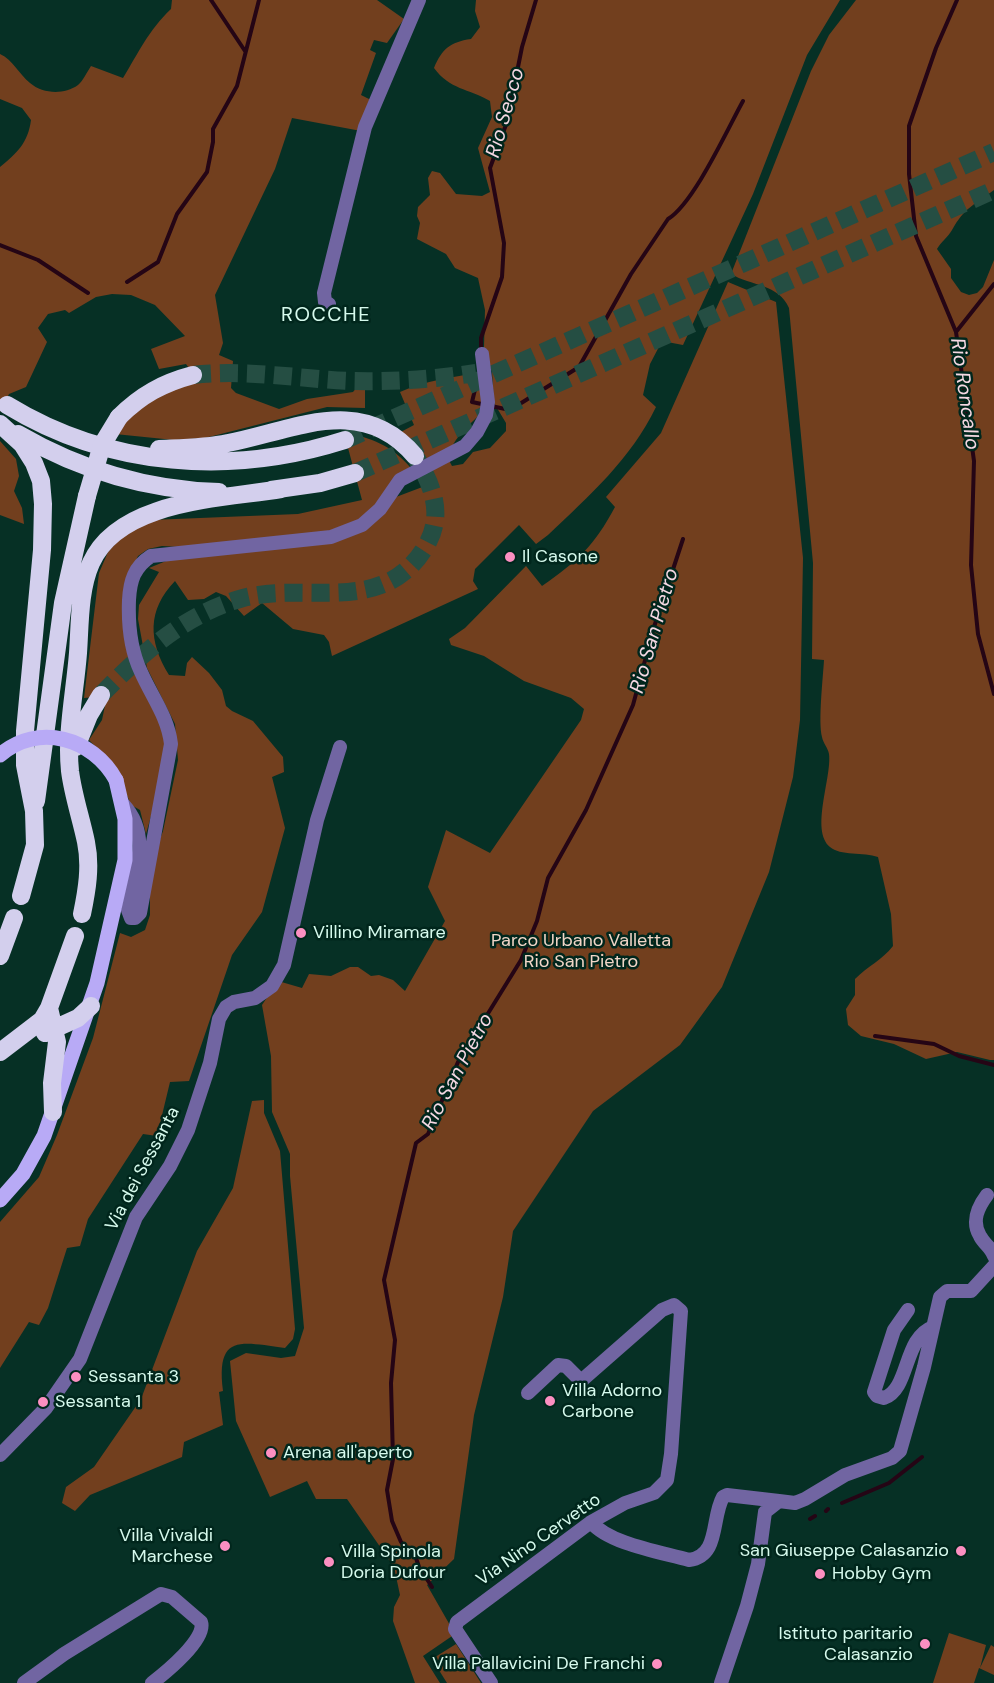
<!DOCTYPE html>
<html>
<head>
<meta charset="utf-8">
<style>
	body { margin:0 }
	canvas { display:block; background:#063025 }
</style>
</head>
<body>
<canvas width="994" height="1683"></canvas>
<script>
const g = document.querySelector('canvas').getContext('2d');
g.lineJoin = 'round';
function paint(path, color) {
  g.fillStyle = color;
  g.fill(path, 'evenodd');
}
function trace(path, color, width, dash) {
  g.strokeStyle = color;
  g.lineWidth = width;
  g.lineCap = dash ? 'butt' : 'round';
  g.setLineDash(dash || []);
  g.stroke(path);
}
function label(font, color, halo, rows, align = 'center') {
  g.font = font + ' "DM Sans",sans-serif';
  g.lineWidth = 5;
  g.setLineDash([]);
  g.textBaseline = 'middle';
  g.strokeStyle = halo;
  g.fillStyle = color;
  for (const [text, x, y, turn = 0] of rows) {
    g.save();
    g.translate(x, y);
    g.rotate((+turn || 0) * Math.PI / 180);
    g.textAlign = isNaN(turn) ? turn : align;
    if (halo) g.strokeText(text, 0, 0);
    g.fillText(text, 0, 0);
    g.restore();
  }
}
paint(new Path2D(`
	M172,0H377L404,19L387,43L374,40L370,50L376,53L361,95L371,100L361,131L292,118L275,169L215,295L223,343L219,355L233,361L231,388L236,393L279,409L307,399L353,392L359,385L365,386V408L327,407L205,438L174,440L115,434L143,403L197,379L186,364L159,369L151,349L185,336L155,305L131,295L112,294L96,297L69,313L65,310L48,314L38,328L47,342L26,387L9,394L0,412V167C17,153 28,143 31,120L22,108L0,99V54C13,60 19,74 30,83C43,94 64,95 78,85C83,81 87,72 91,66L123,78C139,52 148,31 171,9Z
	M476,0H840L807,55L753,194L683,345L662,341L650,364L643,395L656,407C631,459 589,496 548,535L536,544L519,525L475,569L473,581L478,589L332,656L329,642L324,635L293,629L262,603L244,616L226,596L216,592L204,599L188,600L175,581C147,610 148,641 169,675L185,676L187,663L192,657L209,673L222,690L226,706L232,711L253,721L283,757L284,772L272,777L285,828L262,912L232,955L189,1081L170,1082L157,1136L143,1134L88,1219L80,1246L67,1248L48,1308L39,1325L29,1322L0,1368V1222L39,1177L57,1135L93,1038L120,933L131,937L145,930L150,915V867L163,831L178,760L175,724L147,668L138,619L139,605L159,572L149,568L198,548L162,546L148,549L138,556L128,577L125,602L165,735C165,769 155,802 146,834L140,810L131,805L115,767L89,740L102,720L107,696L84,698L99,573L108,552L124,534L151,520L298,514L362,500L344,433C371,437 392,446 410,467L396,497L433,483C428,462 413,447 397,434L414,425L400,392C426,380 452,378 480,372L482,412C471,424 440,448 452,466L463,464L473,452L490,448L506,431V423L494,403L492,371L484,347L485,310L478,278L455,268L446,254L417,239L420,223L417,216L418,207L430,195L428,178L432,171L440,173L456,194L482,196L490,192L478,148L492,117L490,101C468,88 450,90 434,68C442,49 450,42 471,39L480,27L475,11Z
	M856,0H994V190C973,206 965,207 952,230C948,237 941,242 937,249L951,269V278L961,292L969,295L977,293L983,287L994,260V1060H990L957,1052L926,1059L894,1044L861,1036L848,1025L846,1009L855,995V979C868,966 882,960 893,946L891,914L878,857C864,852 840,856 830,847C810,830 832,778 829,754C828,748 823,743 822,737C818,722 823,678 824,660L812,659L813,563L789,308C779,284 751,286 731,274L811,71L829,35Z
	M728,282L776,302L803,558L800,720L793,777L769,872L722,987L680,1045L593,1111L513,1231L503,1297L474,1415L454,1559L427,1585L455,1634L423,1656L440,1683H415L393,1621L394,1607L400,1595L394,1567L347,1499H316L307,1481L270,1497L236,1421L230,1361L246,1353L281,1358L295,1356L304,1328L290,1176V1154L272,1112L271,1056L262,1005L278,981L302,988L309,974L331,976L350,967H358L371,976L379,975L393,980L405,991L445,921L428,887L446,830L490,853L581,720L584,709L571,698L524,681L484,656L451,645L449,639L465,628L526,566L542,586C578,561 594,546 615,507L606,497L661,433Z
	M0,441L16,459L19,476L14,491L22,508L24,524L0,515Z
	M264,1100V1113L280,1151L295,1329L293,1339L285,1348C240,1342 216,1334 223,1391L219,1392L223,1425L184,1442L182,1457L90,1495L75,1511L62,1503L66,1487L94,1467L141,1399L197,1251L233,1188L252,1101Z
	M949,1633L986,1645L980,1668L991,1645L994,1647V1675L979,1668L974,1683H933Z
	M456,1644L481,1683H447L432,1659Z`), '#723f1e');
trace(new Path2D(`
	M211,0L245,51
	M957,0L936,48L909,126V174L916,236L956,332L974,461L971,565L978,634L994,694
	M0,245L38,260L88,293
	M127,282L158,262L177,214L207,172L213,142V129L237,86L259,0
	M956,332L994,284
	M481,351V338L502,277L504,243L490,168L507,122L522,47L536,0
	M479,373L472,402L510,410L579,367L631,274L668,219C694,203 727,130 743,101
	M875,1036L934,1044L959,1056L994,1065
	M842,1503L889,1483L922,1457
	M826,1511L828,1509
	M810,1519L815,1516
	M432,1587L419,1567L416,1558L401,1542L392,1521L387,1490L393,1459L391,1383L395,1340L384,1280L416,1143L428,1134L458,1062L521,960L537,921L548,878L586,810L633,705L654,627L683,539`), '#250515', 4);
trace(new Path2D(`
	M193,375C246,369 299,379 352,381C393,382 436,379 476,373
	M345,440L994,152
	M355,473L994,190
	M101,695C142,653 185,614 243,598C308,581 384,617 426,546C445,514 432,484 415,456`), '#254e43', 18, [18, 9]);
trace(new Path2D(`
	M329,304L325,302L324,293L365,127L419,0
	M123,804C152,835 135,873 128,910L131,918H135L140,913L171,744C168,717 152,697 141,672C130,649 128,625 129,600C130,581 134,567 151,556L331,537L362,525L380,509L400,480L465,446L477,432L486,415L488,402L482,354
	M987,1195C978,1207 971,1221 980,1236C984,1244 991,1247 994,1256
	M908,1310L894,1330L874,1392L877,1396L884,1398C910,1389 903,1338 933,1327
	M0,1455L46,1408L80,1359L136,1217L170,1166L188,1130L210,1063L219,1019L226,1007L234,1002L255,998L272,986L284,965L317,820L340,747
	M591,1522C609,1544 661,1552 689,1560C720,1556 711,1518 723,1497L727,1495L779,1501
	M24,1683L64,1654L161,1594L172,1597L201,1622C207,1639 165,1673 152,1683
	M491,1683L455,1629L457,1622L591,1522L625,1503L654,1493L667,1480L671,1454L681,1311L674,1305L662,1310L581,1381L566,1366L558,1365L528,1393
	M721,1683L747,1606L758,1564L765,1512L779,1501L795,1503L805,1499L845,1475L892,1458L900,1451L924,1367L940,1297L947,1291H971L994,1266`), '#7165a2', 14);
trace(new Path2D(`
	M0,1200L23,1174L44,1136L97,983L125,860V819L116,780`), '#b8aaf6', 15);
trace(new Path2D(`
	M7,405C110,468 232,476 345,440
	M119,417C141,395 163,383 193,375
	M0,424L22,444L34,463L41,481L43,504L42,550L25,731V765L34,811L35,845L21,896
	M18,434C80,470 147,490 219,492
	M159,449C182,448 205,448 228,443C295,430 362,393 415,456
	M271,490L320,483L355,473
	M76,747L89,715L101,695
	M36,801L63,603L87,496
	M82,914C87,890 91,866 86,842C81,818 73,795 70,771C66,732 75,692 78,653C80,625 79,590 91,563C119,500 221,499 281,489
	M0,956L14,918
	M49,1008L57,1042L52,1083L53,1112
	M45,1033L78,1018L91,1006
	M0,1052L42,1020L49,1008L75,936`), '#d3cfed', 18);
trace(new Path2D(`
	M0,755C38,722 93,738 116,780`), '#b8aaf6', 15);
trace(new Path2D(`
	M87,496L102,445L119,417`), '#d3cfed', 18);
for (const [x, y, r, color] of [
	[510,557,6,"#fc8fc1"],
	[301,933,6,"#fc8fc1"],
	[76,1377,6,"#fc8fc1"],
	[550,1401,6,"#fc8fc1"],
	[43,1402,6,"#fc8fc1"],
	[271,1453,6,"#fc8fc1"],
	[225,1546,6,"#fc8fc1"],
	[961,1551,6,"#fc8fc1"],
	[329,1562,6,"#fc8fc1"],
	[820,1574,6,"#fc8fc1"],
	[925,1644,6,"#fc8fc1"],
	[657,1664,6,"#fc8fc1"]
]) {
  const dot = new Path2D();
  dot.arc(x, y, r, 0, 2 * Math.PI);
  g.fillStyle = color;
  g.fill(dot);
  trace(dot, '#00261c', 2);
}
label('18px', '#d6faed', '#00261c', [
	["Il Casone",522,557],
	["Villino Miramare",313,933],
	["Sessanta 3",88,1377],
	["Villa Adorno",562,1391],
	["Carbone",562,1412],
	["Sessanta 1",55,1402],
	["Arena all'aperto",283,1453],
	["Villa Vivaldi",213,1536,"right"],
	["Marchese",213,1557,"right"],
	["San Giuseppe Calasanzio",949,1551,"right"],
	["Villa Spinola",341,1552],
	["Doria Dufour",341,1573],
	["Hobby Gym",832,1574],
	["Istituto paritario",913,1634,"right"],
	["Calasanzio",913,1655,"right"],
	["Villa Pallavicini De Franchi",645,1664,"right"]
], 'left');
label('18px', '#f1d6c7', '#00261c', [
	["Parco Urbano Valletta",581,941],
	["Rio San Pietro",581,962]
]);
label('18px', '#d6faed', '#00261c', [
	["Via dei Sessanta",143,1169,-62],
	["Via Nino Cervetto",539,1540,-35]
]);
label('italic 20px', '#f5d8e3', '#00261c', [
	["Rio Secco",506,113,-74],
	["Rio Roncallo",964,394,82],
	["Rio San Pietro",655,631,-74],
	["Rio San Pietro",458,1072,-62]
]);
g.letterSpacing = '1.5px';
label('20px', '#d6faed', '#00261c', [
	["ROCCHE",326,316]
]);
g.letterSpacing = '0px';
</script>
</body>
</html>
